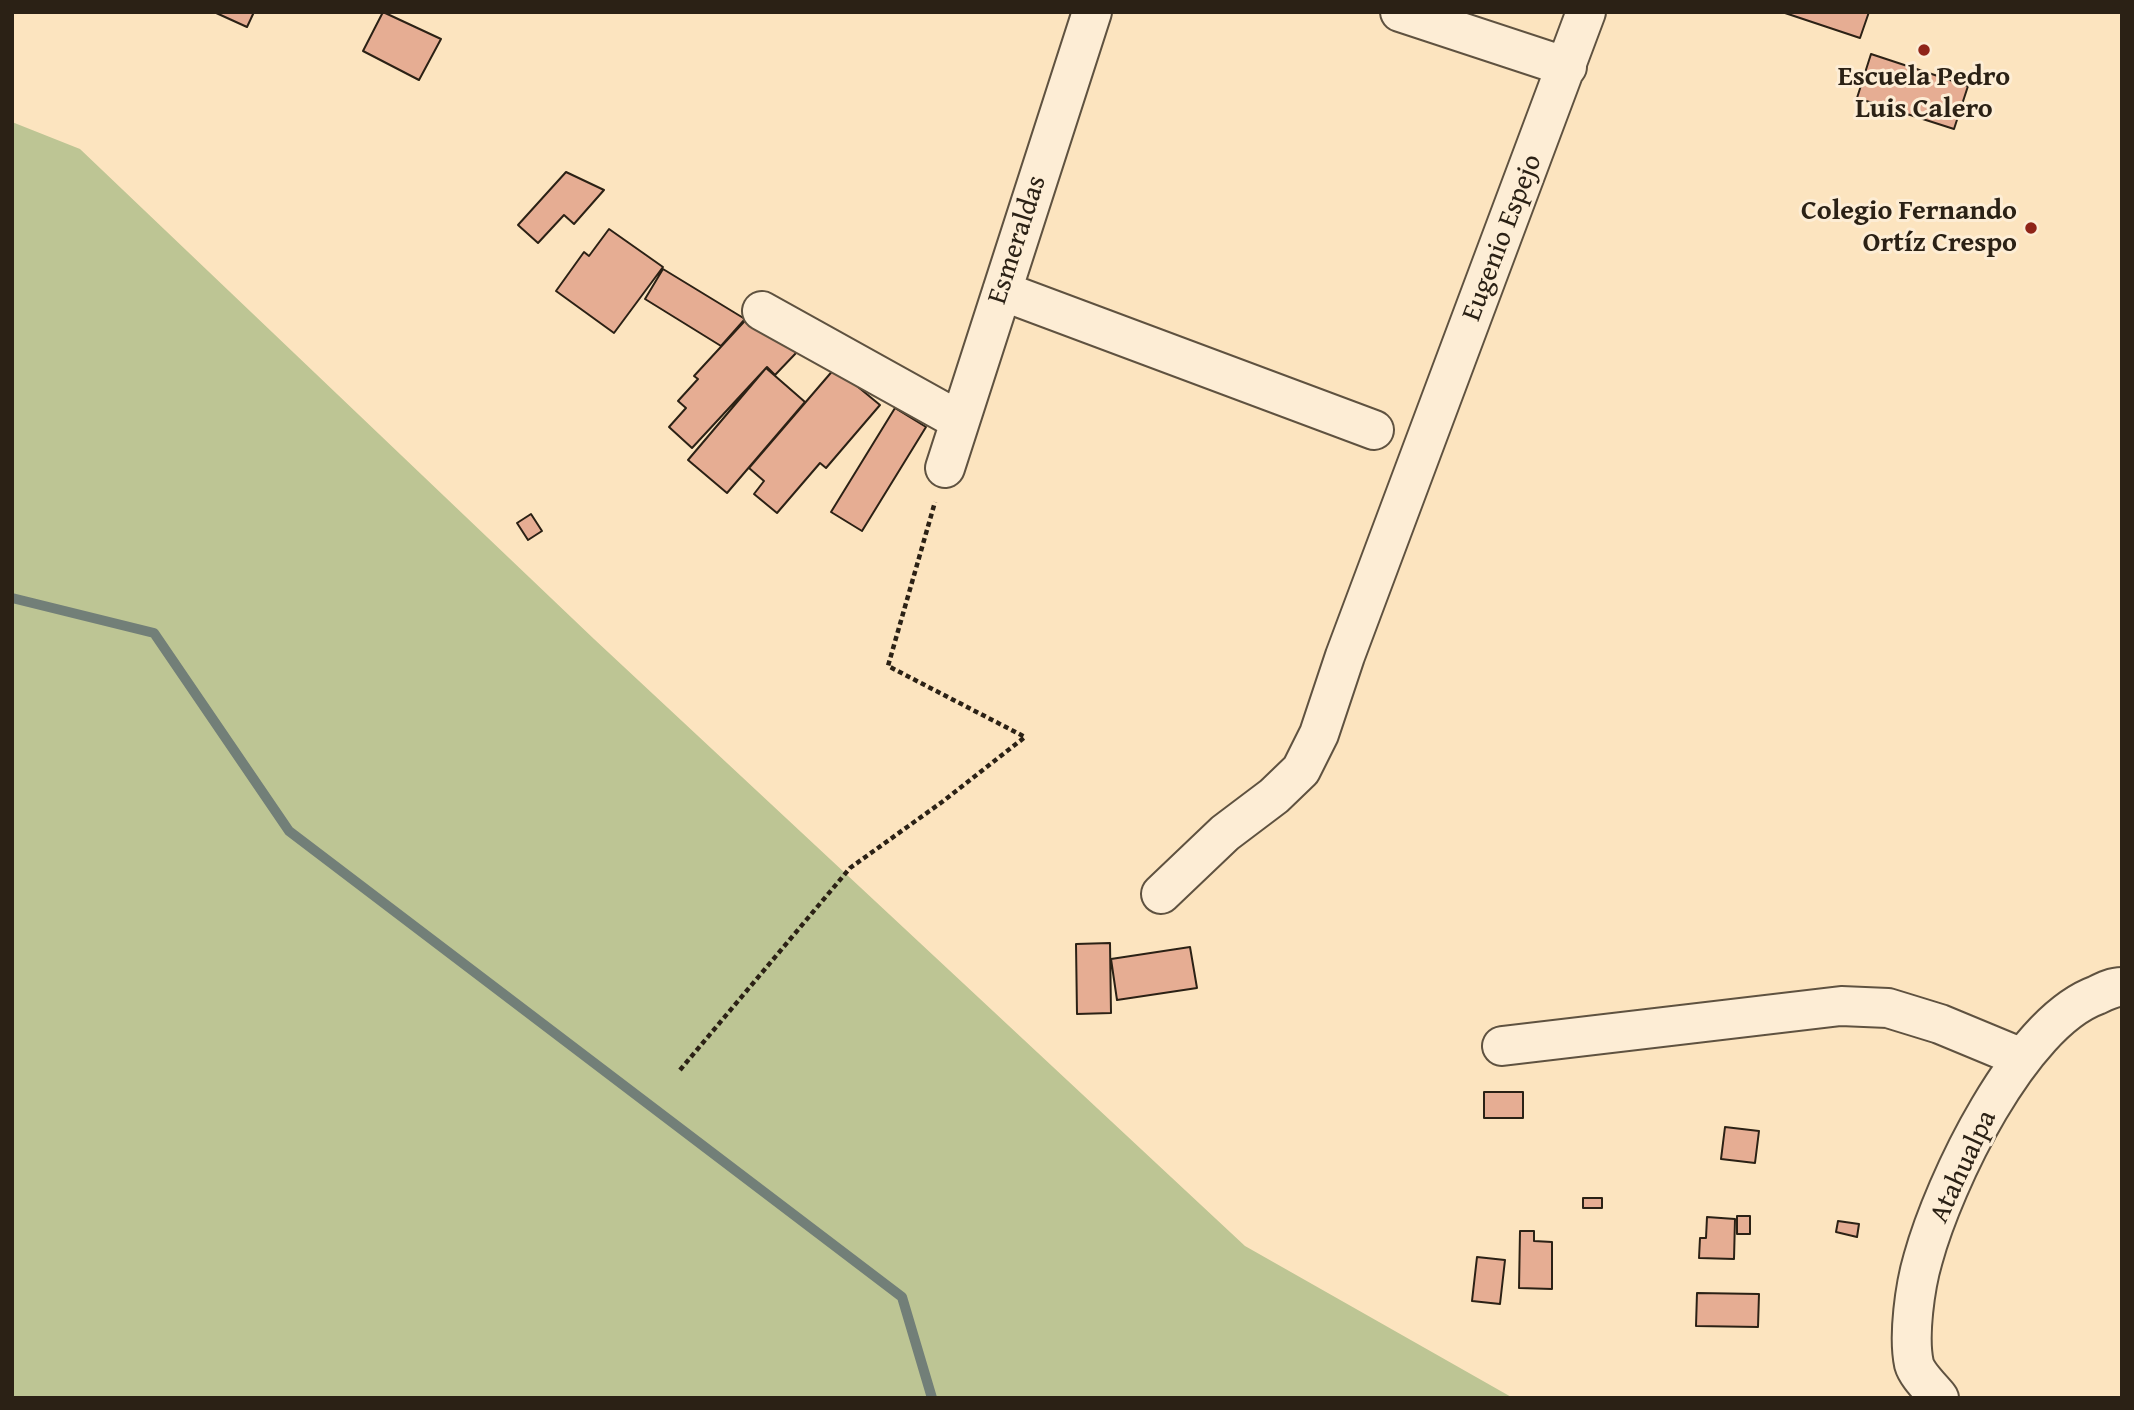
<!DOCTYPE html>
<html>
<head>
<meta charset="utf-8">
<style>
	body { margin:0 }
	#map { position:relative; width:2134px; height:1410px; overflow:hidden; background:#fce4bf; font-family:"Gentium Book Plus",serif }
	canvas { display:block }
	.frame { position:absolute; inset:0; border:14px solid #2b2115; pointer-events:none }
</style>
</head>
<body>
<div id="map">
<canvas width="2134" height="1410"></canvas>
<div class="frame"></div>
</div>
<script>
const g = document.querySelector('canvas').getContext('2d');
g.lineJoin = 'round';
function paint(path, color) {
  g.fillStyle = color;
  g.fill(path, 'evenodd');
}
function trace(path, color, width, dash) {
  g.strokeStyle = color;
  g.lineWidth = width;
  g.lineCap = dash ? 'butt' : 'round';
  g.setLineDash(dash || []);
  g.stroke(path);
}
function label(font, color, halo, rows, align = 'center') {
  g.font = font + ' "Gentium Book Plus",serif';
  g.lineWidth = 6;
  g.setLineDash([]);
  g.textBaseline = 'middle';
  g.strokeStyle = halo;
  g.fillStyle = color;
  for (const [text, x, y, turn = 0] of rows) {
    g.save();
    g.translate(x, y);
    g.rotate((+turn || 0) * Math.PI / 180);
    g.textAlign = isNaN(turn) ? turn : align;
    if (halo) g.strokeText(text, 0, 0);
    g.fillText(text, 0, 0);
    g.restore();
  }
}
paint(new Path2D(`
	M12,122L80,149L594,639L1245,1246L1513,1398H12Z`), '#bdc594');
trace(new Path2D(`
	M12,598L154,633L289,831L902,1297L932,1398`), '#727f78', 10);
const building = new Path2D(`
	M214,12H254L247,27Z
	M383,12L441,39L419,80L363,51Z
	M1782,12H1869L1860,38Z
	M1871,54L1968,86L1954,129L1857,98Z
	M566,172L604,190L574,224L564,215L538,243L518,225Z
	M609,229L663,267L614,333L556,291L584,252L589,256Z
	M663,269L745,319L721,346L645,299Z
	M753,312L797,352L775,375L767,367L692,448L669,427L686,408L678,401L698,379L694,376Z
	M766,368L805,402L727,493L688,460Z
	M835,368L880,405L826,468L820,463L777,513L754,494L764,481L749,468Z
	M895,408L926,427L862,531L831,512Z
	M531,514L542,531L528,540L517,523Z
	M1110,943L1111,1013L1077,1014L1076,944Z
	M1190,947L1197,988L1117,1000L1111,959Z
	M1484,1092H1523V1118H1484Z
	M1725,1127L1759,1131L1755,1163L1721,1159Z
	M1583,1198H1602V1208H1583Z
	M1737,1216H1750V1234H1737Z
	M1707,1217L1735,1219L1734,1259L1699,1258L1700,1238H1706Z
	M1838,1221L1859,1224L1857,1237L1836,1232Z
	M1520,1231H1534V1241L1552,1242V1289L1519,1288Z
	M1477,1257L1505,1260L1500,1304L1472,1301Z
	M1697,1293L1759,1294L1758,1327L1696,1326Z`);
paint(building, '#e6ad93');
trace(building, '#2b2115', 2);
const minor = new Path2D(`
	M1400,12L1567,67
	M1002,291L1374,430
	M762,311L960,421
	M945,468L1092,12
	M1161,894L1225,833L1274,796L1301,770L1319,734L1345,656L1586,12
	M1502,1046L1841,1006L1888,1008L1940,1024L2022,1058
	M1939,1398C1931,1388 1917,1375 1914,1364C1908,1336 1915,1286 1923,1259C1944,1182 2020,1023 2097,995C2105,991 2113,987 2122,987`);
trace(minor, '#5f5240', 42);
trace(new Path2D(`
	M680,1070L850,868L942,802L1025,737L888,666L935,502`), '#2b2115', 4.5, [5, 3.5]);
trace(minor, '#fdedd5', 38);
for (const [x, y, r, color] of [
	[1924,50,7,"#8f2418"],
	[2031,228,7,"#8f2418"]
]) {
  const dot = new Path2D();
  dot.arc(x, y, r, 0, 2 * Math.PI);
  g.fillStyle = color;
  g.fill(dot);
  trace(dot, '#fdedd5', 2.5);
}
label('bold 28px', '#2b2115', '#fdedd5', [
	["Escuela Pedro",1924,78],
	["Luis Calero",1924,110],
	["Colegio Fernando",2017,212,"right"],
	["Ortíz Crespo",2017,244,"right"]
]);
label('28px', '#2b2115', '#fdedd5', [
	["Eugenio Espejo",1503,238,-69],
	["Esmeraldas",1018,240,-72],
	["Atahualpa",1964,1167,-65]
]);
</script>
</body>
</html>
